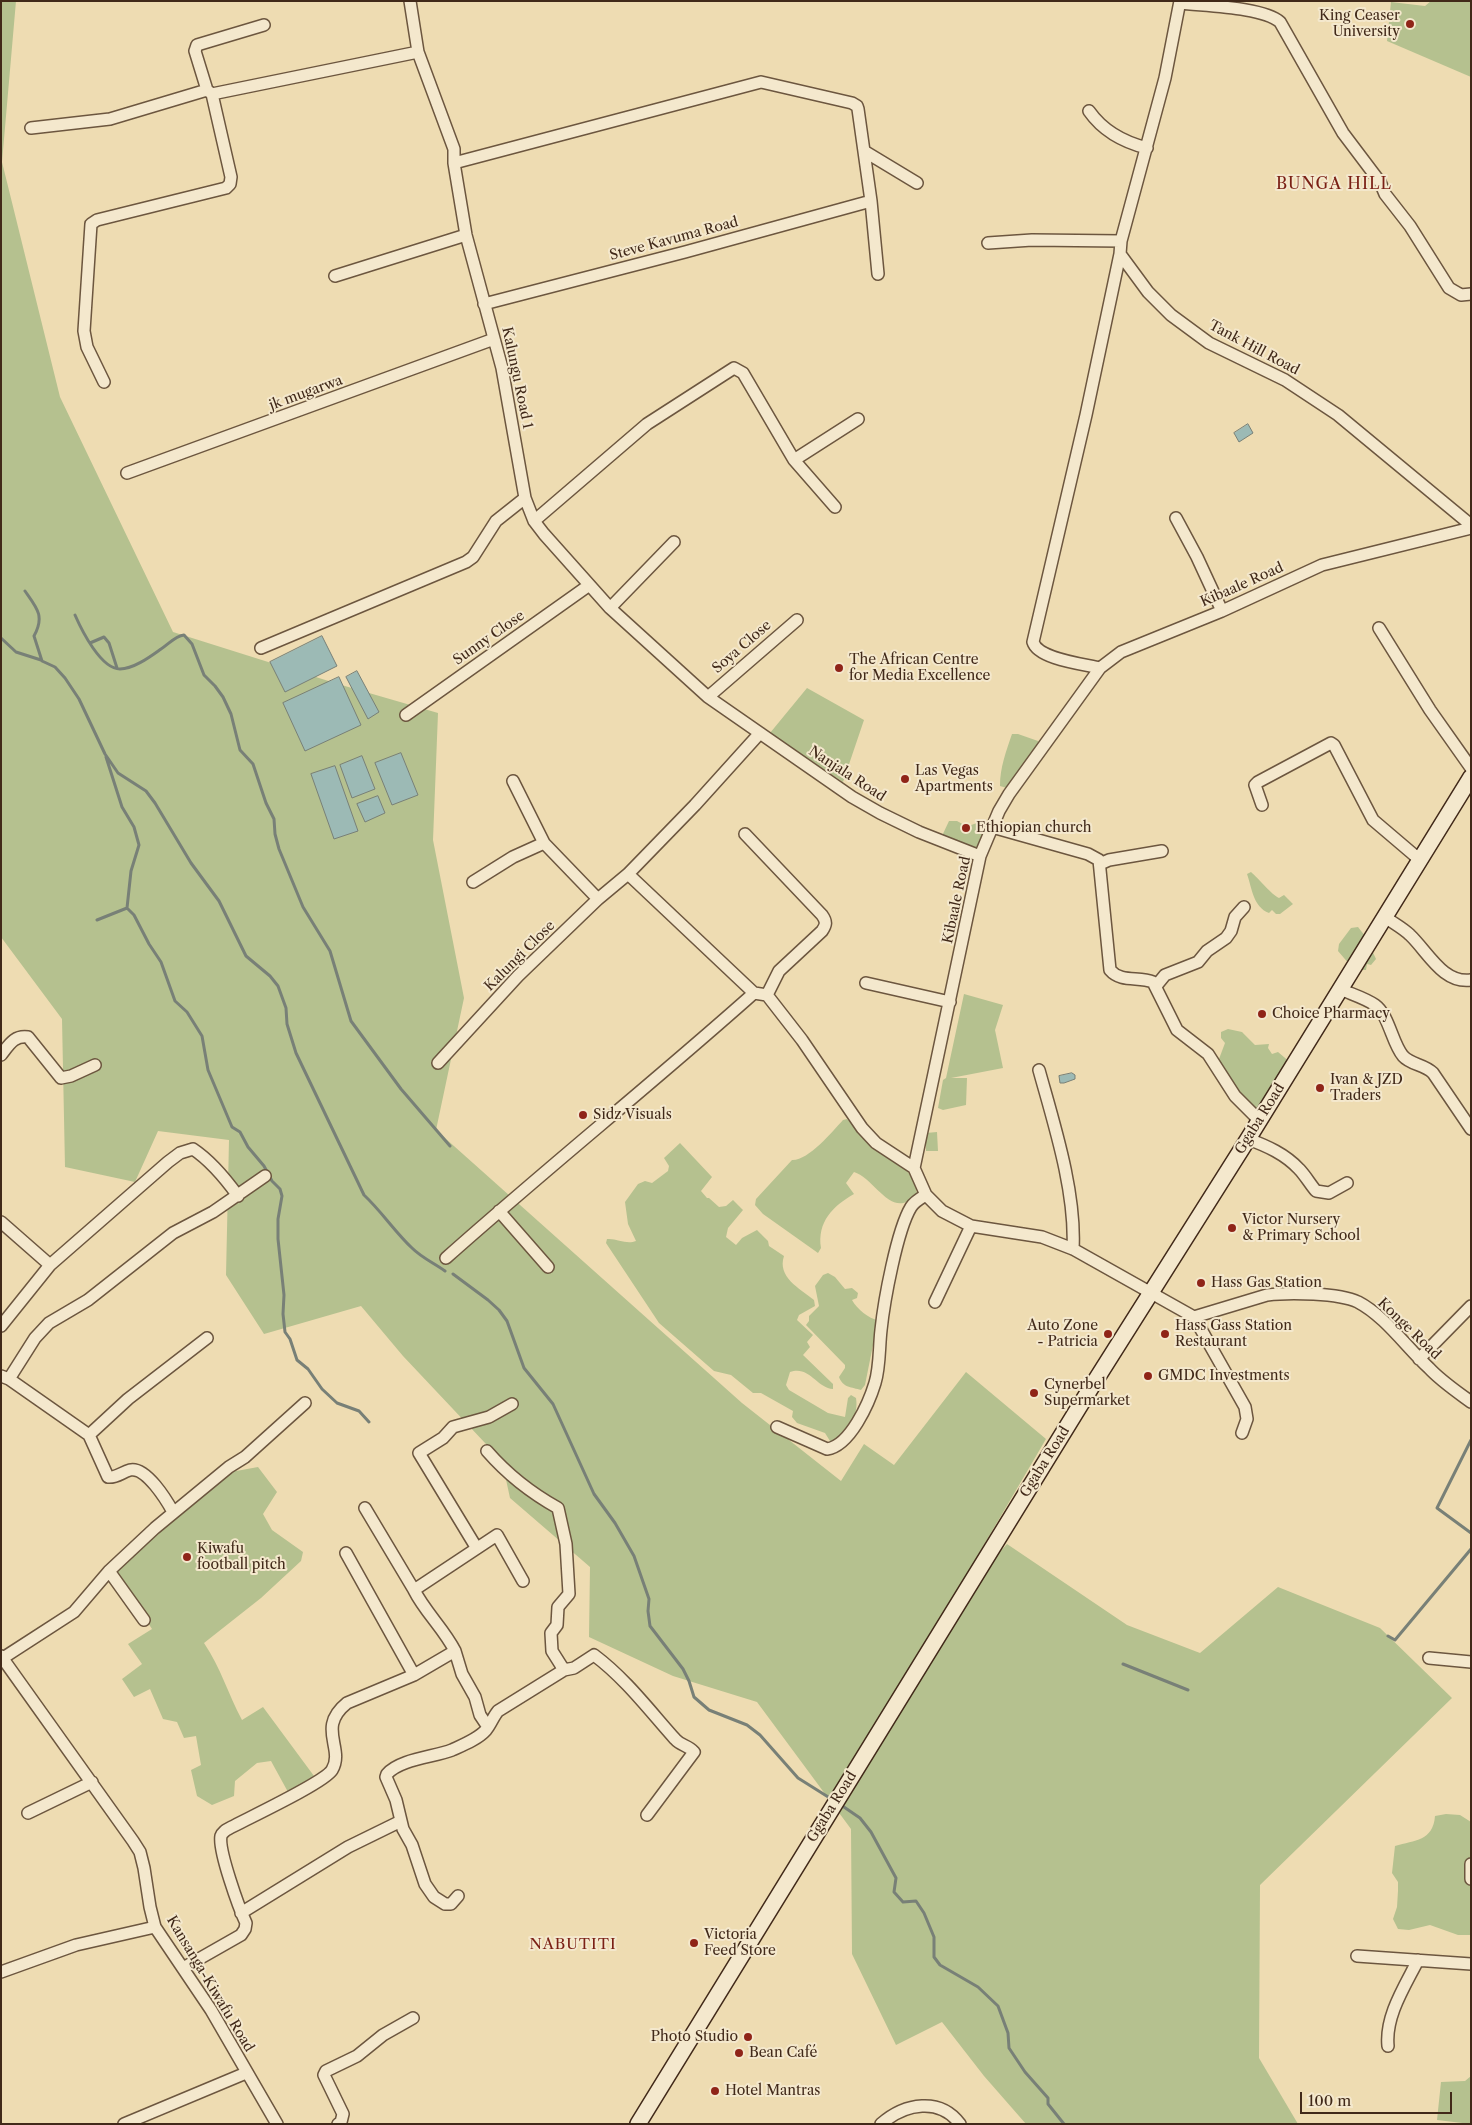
<!DOCTYPE html>
<html>
<head>
<meta charset="utf-8">
<style>
	body { margin:0 }
	#map { position:relative; width:1472px; height:2125px; overflow:hidden; background:#eedcb2; font-family:"Libre Caslon Text",serif }
	canvas { display:block }
	.frame { position:absolute; inset:0; border:2px solid #412919; pointer-events:none }
	.scale { position:absolute; left:1300px; top:2092px; width:152px; height:22px; box-sizing:border-box; border:2px solid #412919; border-top:0; padding-left:6px; font-size:15px; line-height:18px; white-space:nowrap; color:#412919; -webkit-text-stroke:4px #f4e8cd; paint-order:stroke }
</style>
</head>
<body>
<div id="map">
<canvas width="1472" height="2125"></canvas>
<div class="frame"></div>
<div class="scale">100 m</div>
</div>
<script>
const g = document.querySelector('canvas').getContext('2d');
g.lineJoin = 'round';
function paint(path, color) {
  g.fillStyle = color;
  g.fill(path, 'evenodd');
}
function trace(path, color, width, dash) {
  g.strokeStyle = color;
  g.lineWidth = width;
  g.lineCap = dash ? 'butt' : 'round';
  g.setLineDash(dash || []);
  g.stroke(path);
}
function label(font, color, halo, rows, align = 'center') {
  g.font = font + ' "Libre Caslon Text",serif';
  g.lineWidth = 4;
  g.setLineDash([]);
  g.textBaseline = 'middle';
  g.strokeStyle = halo;
  g.fillStyle = color;
  for (const [text, x, y, turn = 0] of rows) {
    g.save();
    g.translate(x, y);
    g.rotate((+turn || 0) * Math.PI / 180);
    g.textAlign = isNaN(turn) ? turn : align;
    if (halo) g.strokeText(text, 0, 0);
    g.fillText(text, 0, 0);
    g.restore();
  }
}
paint(new Path2D(`
	M1,1H16L2,162L60,397L173,632L338,684L438,713L433,840L464,998L436,1130L742,1403L841,1481L864,1444L894,1465L966,1372L1046,1439L944,1613L1007,1544L1127,1625L1200,1653L1278,1587L1380,1628L1452,1698L1260,1885L1259,2058L1298,2124H1026L984,2076L942,2022L896,2045L852,1954L851,1829L757,1702L673,1676L589,1637L590,1567L510,1498L502,1461L403,1356L361,1306L264,1334L226,1275L229,1140L158,1131L135,1182L65,1167L62,1019L1,937Z
	M1431,1H1471V77L1387,41L1391,2L1425,6Z
	M807,688L864,720L843,782L770,733Z
	M1012,734H1018L1038,741L1040,747L1007,788L1000,786C1000,767 1006,752 1012,734Z
	M949,821H957L968,827C975,822 982,822 989,827L980,851L941,838Z
	M1251,872C1259,879 1272,895 1279,898L1284,895L1293,904L1280,914H1276L1272,910L1269,913C1253,907 1252,888 1247,874Z
	M1358,927L1365,936L1350,965L1338,951L1339,944L1351,928Z
	M1369,944L1376,959L1371,965L1367,964L1366,970H1361L1357,966Z
	M964,994L1003,1005L995,1030L1003,1068L951,1078H967L966,1105L943,1110L938,1108L943,1080L946,1078Z
	M1228,1029L1242,1032L1255,1045L1269,1044L1268,1048L1272,1054L1278,1052L1291,1063L1259,1114L1253,1111L1221,1069L1219,1059L1225,1043L1221,1038V1032Z
	M847,1119C853,1125 859,1130 865,1136C884,1152 913,1165 917,1193C893,1223 876,1179 854,1172L846,1183L854,1194C833,1206 817,1222 821,1248L818,1253L763,1214L755,1205L756,1199L792,1160C808,1161 832,1132 843,1120Z
	M937,1132L938,1151H926V1133Z
	M680,1143L712,1177L701,1191L707,1198H709L719,1207L726,1206L733,1200L743,1210L728,1228L726,1237L736,1245L742,1238L757,1230L768,1241L769,1246L784,1256C777,1277 799,1288 814,1300L815,1306L799,1315L797,1320L813,1335L807,1342L810,1347L803,1355L833,1384V1389C817,1388 809,1365 790,1372L786,1385L789,1390L828,1413L845,1417L848,1398L851,1395L856,1398C859,1417 848,1430 834,1442L830,1441L825,1433L797,1423L792,1417L793,1411L761,1393H753L731,1375L714,1371L659,1323L606,1243L607,1239C617,1238 626,1245 636,1241L628,1224L625,1202L638,1184L645,1181L652,1183L668,1171L669,1166L664,1158Z
	M828,1273L835,1277L845,1289L852,1288L858,1293L857,1298L852,1300C857,1309 869,1319 878,1320L865,1385L861,1390C852,1387 843,1388 839,1377L845,1368V1365L806,1325L809,1321V1316L819,1306L815,1286L823,1275Z
	M258,1467L277,1492L263,1514L272,1530L303,1552L301,1561L261,1598L204,1643C221,1668 228,1694 242,1720L263,1707L314,1776L288,1792L271,1761L257,1763L235,1781L234,1796L212,1805L197,1796L191,1770L201,1765L196,1736L184,1738L177,1722L163,1719L150,1689L134,1697L122,1679L142,1664L128,1644L152,1629L114,1571L220,1474Z
	M1446,1814L1460,1815L1471,1822V1935H1458L1430,1925L1409,1930L1398,1929L1393,1919L1397,1907L1398,1891V1882L1392,1873L1395,1846C1415,1840 1433,1841 1435,1816Z
	M1471,2076V2124L1437,2120L1441,2082L1465,2081Z`), '#b5c18f');
const water = new Path2D(`
	M1248,424L1253,433L1239,442L1234,433Z
	M322,636L337,666L285,692L270,662Z
	M357,671L379,712L368,719L346,677Z
	M339,677L361,725L305,751L283,703Z
	M401,753L418,795L392,805L375,763Z
	M362,756L375,789L352,798L340,765Z
	M335,766L358,831L334,839L311,774Z
	M378,796L385,813L365,822L357,804Z
	M1072,1073L1075,1075V1079L1064,1083H1060L1059,1076Z`);
paint(water, '#9cbab5');
trace(water, '#788077', 1);
trace(new Path2D(`
	M25,591C37,608 45,616 34,636L42,661L55,667L65,678L79,699L105,754L118,773L146,791L155,803L191,863L219,901L246,956L270,976L278,986L286,1008L287,1024L296,1053L364,1195C382,1212 395,1232 412,1248C422,1258 434,1263 445,1271
	M75,615C82,631 101,669 120,669C134,669 151,656 161,649C169,644 175,636 184,635L192,644L204,675L215,686L223,697L231,714L240,750L253,764L266,803L274,819L275,834L279,849L303,907L330,951L351,1021L401,1089L450,1146
	M1,638L16,652L41,660
	M90,643L104,637L109,643L117,668
	M106,757L122,807L134,827L139,845L131,871L127,908
	M127,908L134,915L149,944L161,962L175,1001L187,1012L202,1036L208,1070L232,1127L240,1132L248,1147L264,1166L272,1181L280,1189L282,1196L278,1219V1239L284,1295L283,1314L285,1332L290,1339L297,1360L308,1369L322,1389L337,1403L359,1411L369,1422
	M97,920L127,908
	M453,1274L488,1300L499,1310L507,1321L524,1368L553,1404L594,1494L615,1523L634,1556L649,1599L648,1611L650,1626L683,1669L689,1681L694,1697L709,1710L747,1725L760,1735L798,1778L833,1800
	M1471,1440L1437,1508L1471,1533
	M1388,1636L1395,1640L1471,1549
	M1123,1664L1188,1690
	M841,1805L860,1818L871,1832L896,1878L894,1892L903,1902L916,1901L924,1913L934,1937V1957L940,1965L978,1987L998,2006L1008,2033L1009,2048L1025,2072L1048,2098V2104L1064,2124`), '#788077', 3);
const minor = new Path2D(`
	M410,1L418,52L454,149V163L466,235L502,368L525,498L534,521L544,534L610,608L708,697L852,797L880,813L919,832L980,856
	M1180,3C1204,6 1263,7 1280,22L1343,133L1380,182L1385,194L1410,226L1449,288L1461,295L1471,294
	M207,90L195,51L197,45L264,25
	M1089,111C1103,131 1123,142 1147,148
	M31,128L110,119L207,90L212,94
	M864,151L917,183
	M454,163L761,82L852,103L857,106L858,109L871,201L878,274
	M988,243L1032,240L1121,241
	M1120,254L1148,292L1171,315L1209,343L1285,380L1338,415L1471,525
	M335,276L466,235
	M484,304L685,252L871,201
	M104,382L87,347L84,331L91,224L97,220L226,188L230,184L231,177L212,94L418,52
	M794,460L858,419
	M127,473L494,339
	M1176,518L1197,557L1222,611
	M534,521L647,424L734,368L743,373L794,460L835,507
	M1471,528L1322,565L1222,611L1121,652L1100,668L1009,794L999,811L980,856L914,1168L926,1195L942,1211L971,1226L1042,1237L1073,1249L1194,1317L1267,1295C1289,1292 1339,1293 1358,1302C1385,1316 1407,1348 1429,1368C1441,1381 1456,1391 1471,1402
	M610,608L674,542
	M1379,628L1430,710L1471,768
	M261,648L466,562L473,557L496,521L525,498
	M1100,668C1083,664 1038,659 1033,642L1086,415L1120,254L1121,241L1165,78L1180,1
	M708,697L797,620
	M406,715L588,586
	M513,781L544,843L598,899
	M1262,805L1255,785L1258,782L1331,743L1334,745L1373,820L1420,860
	M992,827L1088,854L1099,860L1110,970C1121,983 1139,976 1153,982L1177,1030L1208,1054L1235,1096L1259,1120
	M745,834L822,915C827,922 826,925 822,931L779,971L767,995
	M1100,864L1109,860L1162,851
	M628,874L754,993L767,995L802,1040L862,1128L876,1143L914,1168
	M473,882L513,857L544,843
	M1385,917C1393,923 1403,928 1410,935C1428,952 1443,984 1471,980
	M866,983L950,1002
	M1156,986L1165,975L1198,962L1207,951L1226,938L1231,931L1235,917L1244,907
	M1340,989C1351,994 1365,998 1375,1005C1389,1015 1392,1043 1403,1056C1411,1065 1424,1064 1433,1073L1471,1129
	M1,1055C9,1045 14,1035 28,1037L61,1078L71,1076L95,1065
	M438,1063L518,976L598,899L628,874L695,805L760,733
	M1039,1070C1054,1124 1076,1192 1073,1249
	M1248,1139C1267,1146 1285,1154 1299,1169C1305,1175 1310,1184 1316,1191L1329,1193L1347,1183
	M499,1211L548,1267
	M1,1222L50,1265
	M446,1258C547,1168 653,1083 754,993
	M935,1302L971,1226
	M1194,1317L1245,1407L1247,1419L1242,1433
	M1,1326L50,1265L168,1162L180,1153L193,1149C211,1161 225,1178 238,1196
	M1419,1359L1471,1306
	M1,1376L9,1379L89,1435L108,1477C117,1478 122,1472 130,1470C146,1466 167,1501 173,1512
	M9,1379L35,1338L49,1323L88,1300L173,1233L213,1212L265,1176
	M777,1427L827,1449C850,1446 869,1403 875,1383C880,1367 879,1347 881,1330C884,1301 897,1230 911,1207C915,1201 921,1198 926,1195
	M89,1435L128,1399L207,1338
	M487,1451C507,1474 531,1493 558,1508L566,1544L569,1594L558,1607L557,1625L551,1633L552,1651L564,1670
	M365,1508L414,1590
	M476,1547L419,1453L443,1438L453,1427L489,1417L512,1404
	M346,1553L414,1675
	M109,1571L144,1620
	M455,1651L462,1674L475,1697L480,1715L488,1727
	M1,1656L133,1841L140,1852L144,1868L150,1907L155,1927L211,2010L277,2124
	M3,1658L74,1612L109,1571L155,1528L229,1467L245,1457L305,1403
	M1429,1658L1471,1662
	M28,1813L92,1782
	M1471,1864V1879
	M458,1896L451,1904H445L434,1897L425,1884L412,1845L403,1829L396,1800L386,1777L387,1774C400,1759 434,1757 452,1750C463,1745 478,1739 486,1730C491,1724 493,1717 498,1711L564,1670L574,1668L594,1655C626,1679 649,1710 675,1739C681,1746 688,1745 694,1752L647,1815
	M241,1913L348,1847L401,1821
	M1357,1956L1471,1964
	M183,1968L241,1935L245,1929L246,1923C239,1908 218,1850 221,1836C222,1833 224,1832 226,1830C244,1820 324,1783 332,1770C345,1748 316,1728 347,1703L414,1675L455,1651C444,1629 425,1612 414,1590L497,1535L523,1581
	M1,1972L76,1945L155,1927
	M1388,2046C1385,2016 1405,1986 1418,1960
	M124,2124L246,2073
	M338,2124L341,2122L343,2114L324,2075L326,2071L357,2056L383,2035L413,2018
	M881,2124C905,2103 940,2097 960,2124`);
const secondary = new Path2D(`
	M638,2124L1092,1386L1248,1139L1471,777`);
trace(minor, '#6c563f', 14);
trace(secondary, '#412919', 18);
trace(minor, '#f4e8cd', 11);
trace(secondary, '#f4e8cd', 15);
for (const [x, y, r, color] of [
	[1410,24,5,"#8f2418"],
	[839,668,5,"#8f2418"],
	[905,779,5,"#8f2418"],
	[966,828,5,"#8f2418"],
	[1262,1014,5,"#8f2418"],
	[1320,1088,5,"#8f2418"],
	[583,1115,5,"#8f2418"],
	[1232,1228,5,"#8f2418"],
	[1201,1283,5,"#8f2418"],
	[1108,1334,5,"#8f2418"],
	[1165,1334,5,"#8f2418"],
	[1148,1376,5,"#8f2418"],
	[1034,1393,5,"#8f2418"],
	[187,1557,5,"#8f2418"],
	[694,1943,5,"#8f2418"],
	[748,2037,5,"#8f2418"],
	[739,2053,5,"#8f2418"],
	[715,2091,5,"#8f2418"]
]) {
  const dot = new Path2D();
  dot.arc(x, y, r, 0, 2 * Math.PI);
  g.fillStyle = color;
  g.fill(dot);
  trace(dot, '#f4e8cd', 2);
}
label('14px', '#412919', '#f4e8cd', [
	["King Ceaser",1400,16,"right"],
	["University",1400,32,"right"],
	["The African Centre",849,660],
	["for Media Excellence",849,676],
	["Las Vegas",915,771],
	["Apartments",915,787],
	["Ethiopian church",976,828],
	["Choice Pharmacy",1272,1014],
	["Ivan & JZD",1330,1080],
	["Traders",1330,1096],
	["Sidz Visuals",593,1115],
	["Victor Nursery",1242,1220],
	["& Primary School",1242,1236],
	["Hass Gas Station",1211,1283],
	["Auto Zone",1098,1326,"right"],
	["- Patricia",1098,1342,"right"],
	["Hass Gass Station",1175,1326],
	["Restaurant",1175,1342],
	["GMDC Investments",1158,1376],
	["Cynerbel",1044,1385],
	["Supermarket",1044,1401],
	["Kiwafu",197,1549],
	["football pitch",197,1565],
	["Victoria",704,1935],
	["Feed Store",704,1951],
	["Photo Studio",738,2037,"right"],
	["Bean Café",749,2053],
	["Hotel Mantras",725,2091]
], 'left');
label('14px', '#412919', '#f4e8cd', [
	["Steve Kavuma Road",674,239,-15],
	["Tank Hill Road",1254,348,28],
	["Kalungu Road 1",517,378,78],
	["jk mugarwa",306,393,-20],
	["Kibaale Road",1242,585,-24],
	["Sunny Close",489,638,-35],
	["Soya Close",742,647,-41],
	["Nanjala Road",847,774,33],
	["Kibaale Road",957,900,-78],
	["Kalungi Close",520,956,-45],
	["Ggaba Road",1260,1119,-58],
	["Konge Road",1409,1329,44],
	["Ggaba Road",1045,1462,-58],
	["Ggaba Road",832,1807,-58],
	["Kansanga-Kiwafu Road",210,1984,59]
]);
g.letterSpacing = '1px';
label('15px', '#7a1f14', '#f4e8cd', [
	["NABUTITI",573,1945]
]);
g.letterSpacing = '0px';
g.letterSpacing = '1px';
label('16px', '#7a1f14', '#f4e8cd', [
	["BUNGA HILL",1334,184]
]);
g.letterSpacing = '0px';
</script>
</body>
</html>
